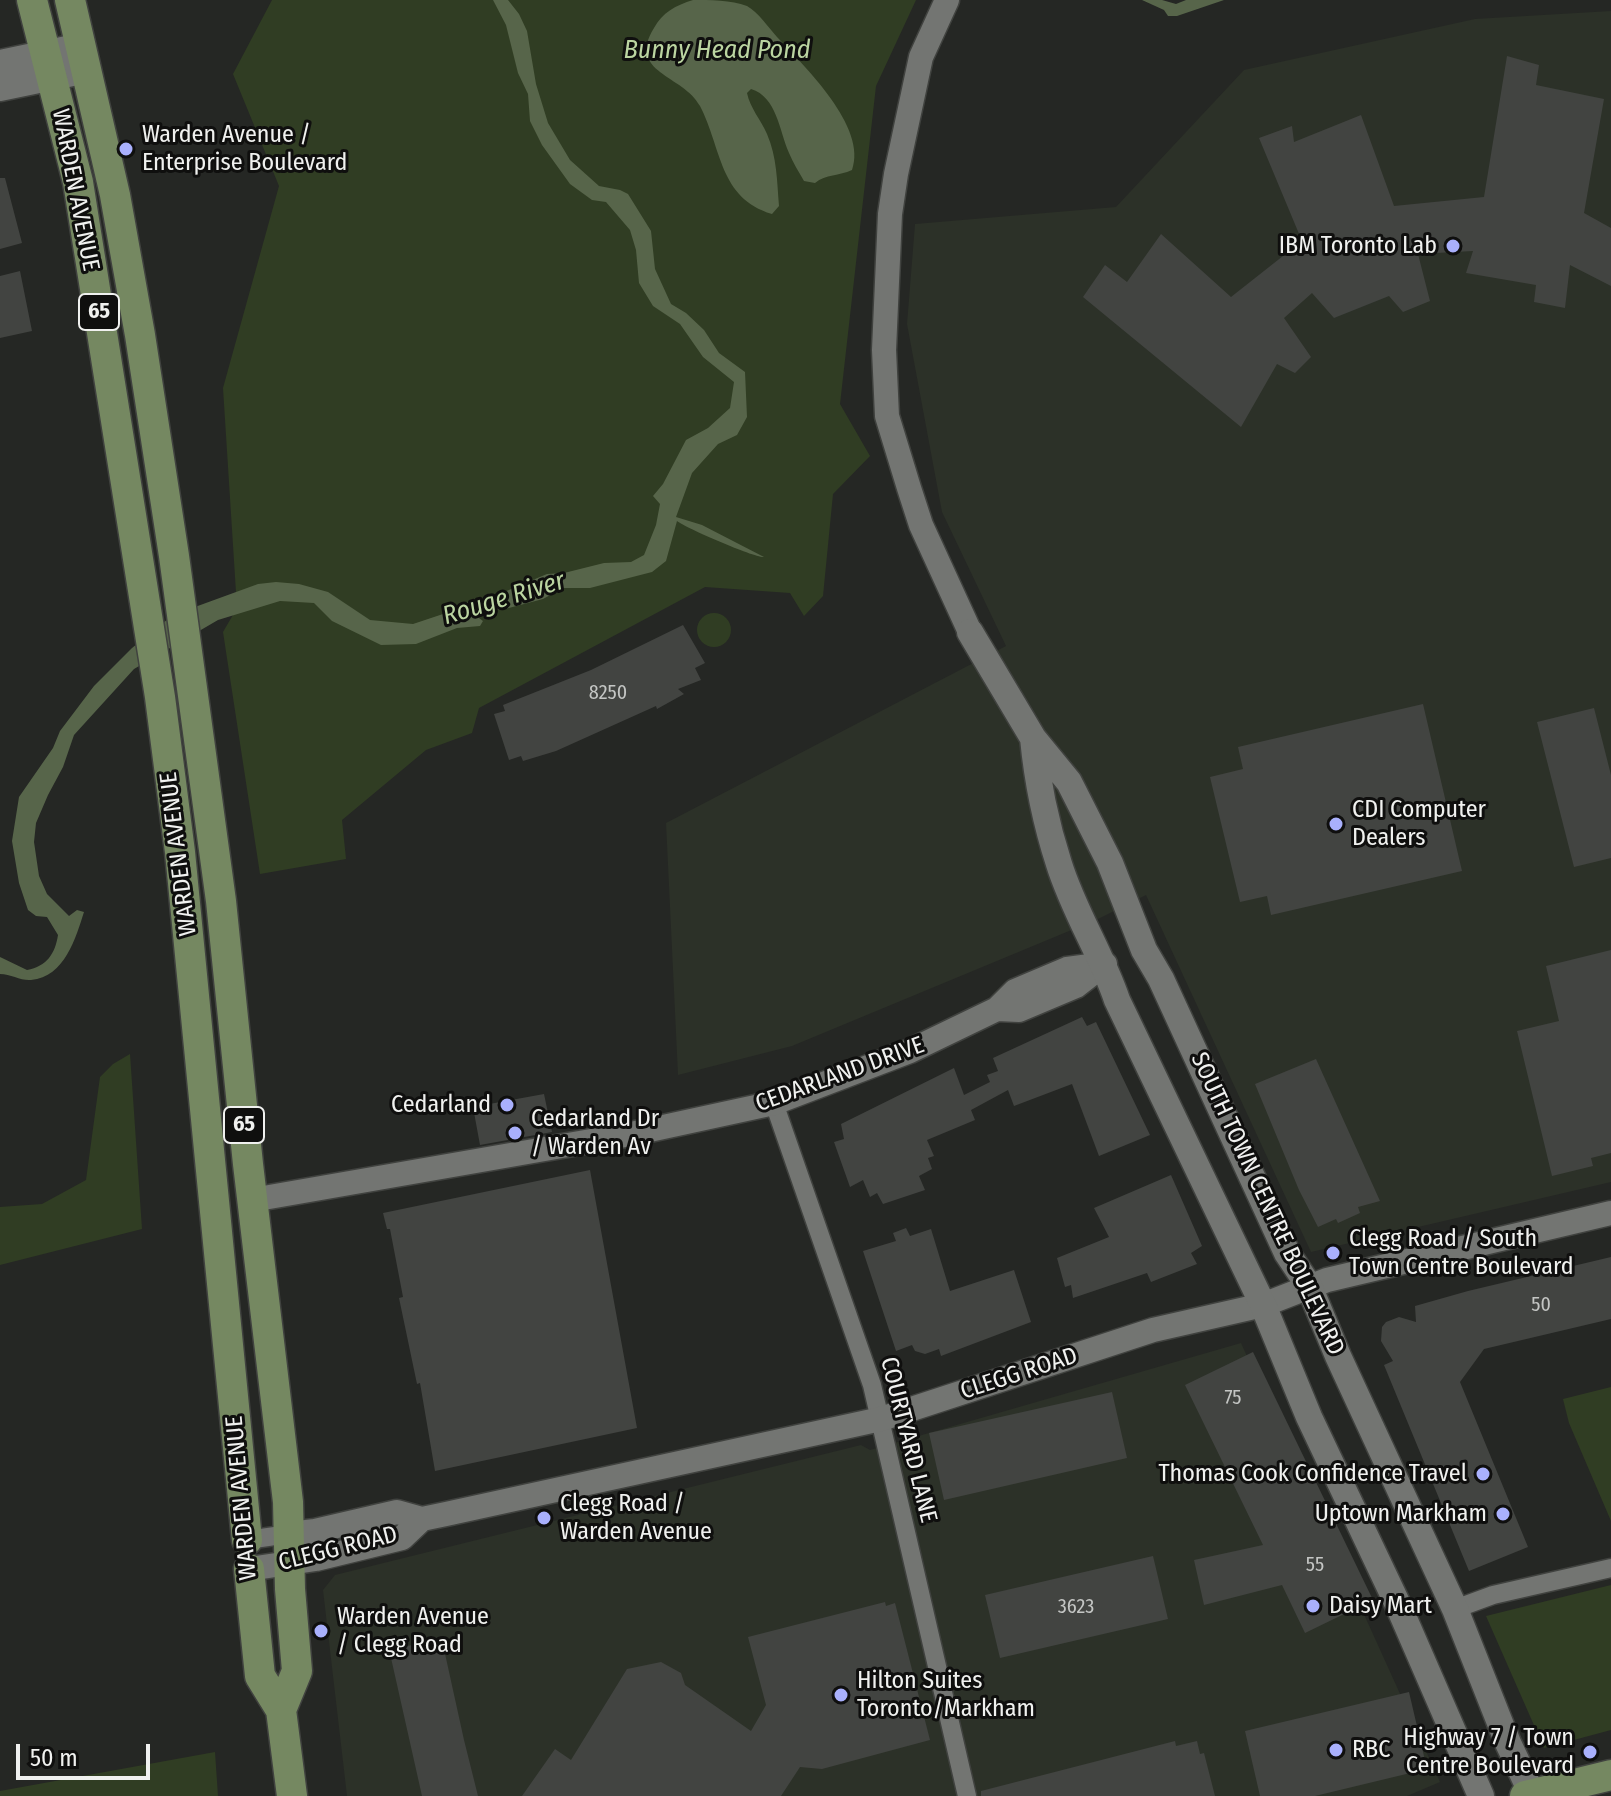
<!DOCTYPE html>
<html>
<head>
<meta charset="utf-8">
<style>
	body { margin:0 }
	#map { position:relative; width:1611px; height:1796px; overflow:hidden; background:#252724; font-family:"Fira Sans Condensed",sans-serif }
	canvas { display:block }
	.scale { position:absolute; left:16px; top:1744px; width:134px; height:36px; box-sizing:border-box; border:4px solid #f0f1ef; border-top:0; padding-left:10px; font-size:24px; line-height:28px; white-space:nowrap; color:#f0f1ef; -webkit-text-stroke:6px #0f0f0e; paint-order:stroke }
</style>
</head>
<body>
<div id="map">
<canvas width="1611" height="1796"></canvas>
<div class="scale">50 m</div>
</div>
<script>
const g = document.querySelector('canvas').getContext('2d');
g.lineJoin = 'round';
function paint(path, color) {
  g.fillStyle = color;
  g.fill(path, 'evenodd');
}
function trace(path, color, width, dash) {
  g.strokeStyle = color;
  g.lineWidth = width;
  g.lineCap = dash ? 'butt' : 'round';
  g.setLineDash(dash || []);
  g.stroke(path);
}
function label(font, color, halo, rows, align = 'center') {
  g.font = font + ' "Fira Sans Condensed",sans-serif';
  g.lineWidth = 6;
  g.setLineDash([]);
  g.textBaseline = 'middle';
  g.strokeStyle = halo;
  g.fillStyle = color;
  for (const [text, x, y, turn = 0] of rows) {
    g.save();
    g.translate(x, y);
    g.rotate((+turn || 0) * Math.PI / 180);
    g.textAlign = isNaN(turn) ? turn : align;
    if (halo) g.strokeText(text, 0, 0);
    g.fillText(text, 0, 0);
    g.restore();
  }
}
paint(new Path2D(`
	M1611,11V1182L1311,1252L1146,895L1098,919L792,1046L678,1075L666,823L1006,646L942,512L907,324L915,224L1116,207L1244,70L1475,19Z
	M1241,1343L1440,1782L1407,1796H347L323,1590L335,1575L861,1445L870,1450Z`), '#2c3128');
paint(new Path2D(`
	M272,0H916L876,86L840,404L870,456L833,494L823,596L804,616L790,593L705,587L479,708L472,733L426,750L342,820L346,859L260,874L223,632L237,608L223,388L279,186L233,74Z
	M697 630a17 17 0 1 1 34 0a17 17 0 1 1-34 0Z
	M130,1054L142,1229L0,1265V1207L42,1204L86,1180L100,1077L113,1064Z
	M1611,1387V1521L1569,1423L1563,1399Z
	M1611,1585V1730L1544,1748L1486,1616Z
	M215,1752L218,1796H0V1791Z`), '#303d23');
paint(new Path2D(`
	M493,0H508L519,14L527,31L536,84L548,123L570,160L599,186L620,190L628,194L651,231L655,269L671,304L686,313L704,330L719,353L745,372L747,417L737,435L718,444L692,473L676,517L702,525L764,557C755,558 686,528 677,521L666,561L652,572L590,588H563L543,599L505,609L486,611L474,607L471,612L483,621L480,626L457,628L416,644L381,645L332,621L314,603L280,601L218,620L134,669L74,735L63,767L48,795L36,823L34,842L39,876L47,894L69,916L77,910L84,912C76,937 65,977 31,980C21,981 11,974 0,974V957L27,970C47,966 55,954 58,935L47,917L36,916L28,910L19,883L12,841L19,797L53,748L60,731L94,686L132,648L173,615L258,584L276,582L299,584L328,592L370,620L413,624L449,612L471,600L497,595L547,574L564,573L604,563L631,562L644,555L656,525L660,504L653,496L663,484L686,440L708,428L730,408L734,382L703,357L680,324L653,306L639,283L636,250L630,230L606,202L592,200L570,184L542,145L530,121L528,94L518,73L506,25Z
	M693,0C710,0 731,0 747,6C758,12 768,27 777,37C804,66 868,127 852,170C839,176 826,174 815,183L804,181C799,172 793,163 789,153C779,130 777,97 751,89L747,93C750,108 761,120 767,134C777,157 777,181 779,206L772,214C719,198 722,149 700,106C684,75 626,73 654,28C662,13 676,5 693,0Z
	M1142,0H1162L1176,4L1186,0H1224L1177,16H1168L1164,10Z`), '#57654a');
paint(new Path2D(`
	M1507,56L1539,65L1536,85L1604,99L1584,213L1611,228V286L1570,265L1565,308L1534,302L1536,285L1466,273L1473,251L1418,254L1430,301L1403,312L1389,296L1334,318L1312,293L1284,318L1311,357L1295,373L1277,364L1241,427L1083,297L1105,265L1127,282L1161,234L1231,297L1302,241L1259,138L1292,126L1294,142L1361,115L1394,206L1484,197Z
	M0,178H5L22,243L0,249Z
	M20,271L32,331L0,338V276Z
	M683,625L705,663L695,668L701,680L678,689L684,694L657,709L656,706L556,751L523,761L521,756L509,760L494,714L505,711L503,705L591,670Z
	M1423,704L1462,871L1271,915L1267,896L1240,902L1210,777L1243,769L1238,747Z
	M1594,708L1611,775V858L1574,867L1537,722Z
	M1611,950V1153L1591,1158L1593,1166L1552,1176L1517,1031L1559,1021L1546,966Z
	M1082,1017L1087,1026L1096,1022L1150,1135L1099,1156L1072,1084L1014,1106L1008,1090L971,1110L975,1120L927,1140L934,1156L928,1158L932,1169L919,1176L925,1190L883,1204L877,1193L870,1197L863,1180L850,1187L834,1142L844,1139L841,1124L954,1068L964,1095L990,1082L987,1075L998,1071L993,1058Z
	M1316,1059L1380,1201L1358,1207L1360,1213L1338,1223L1336,1219L1318,1227L1299,1190L1255,1084Z
	M544,1094L552,1132L480,1145L473,1107Z
	M590,1170L637,1428L435,1471L420,1383L417,1384L399,1298L403,1297L390,1229H387L383,1213Z
	M1171,1175L1202,1246L1191,1253L1197,1264L1151,1282L1147,1273L1073,1298L1071,1285L1065,1287L1057,1258L1109,1237L1094,1208Z
	M906,1228L910,1236L931,1229L950,1291L1014,1270L1031,1322L941,1356L939,1349L925,1354L915,1351L912,1345L896,1351L863,1251L896,1241L893,1233Z
	M1611,1257V1319L1484,1349L1460,1382L1528,1547L1469,1571L1384,1365L1393,1361L1381,1341L1382,1327L1386,1322L1399,1317L1416,1322L1415,1306L1468,1291Z
	M1253,1352L1373,1600L1305,1633L1282,1585L1204,1605L1194,1560L1263,1545L1185,1385Z
	M1112,1392L1127,1458L944,1500L929,1433Z
	M1153,1556L1168,1619L1000,1658L985,1595Z
	M885,1602L886,1606L895,1603L930,1740L822,1769L800,1767L781,1796H522L555,1749L571,1760L627,1669L661,1662L681,1673L685,1685L751,1731L766,1705L748,1637Z
	M442,1640L464,1740L478,1796H422L389,1649Z
	M1409,1692L1427,1769L1315,1796H1260L1245,1731Z
	M1175,1741L1176,1746L1197,1741L1200,1754L1204,1753L1215,1796H981V1791Z`), '#424441');
const minor = new Path2D(`
	M774,1103L872,1385L967,1796
	M247,1540L289,1534
	M1455,1609L1493,1595L1611,1568`);
const tertiary = new Path2D(`
	M947,0L921,57L896,174L890,214L884,350L887,416L909,488L921,525L970,632
	M997,1009L1019,1010L1076,986L1103,965
	M252,1200L631,1134L774,1103L910,1051L997,1009L1015,991L1067,969L1105,964
	M289,1534L315,1531L397,1512L422,1519L446,1514L881,1419L1153,1330L1263,1305L1327,1280L1611,1213
	M249,1569L316,1559L402,1538L422,1519`);
const secondary = new Path2D(`
	M0,63L81,46
	M0,88L87,70
	M970,632L1033,738L1069,782L1110,863L1144,950L1161,979L1287,1253L1309,1286L1338,1356L1455,1609L1508,1743L1533,1796
	M1033,738C1037,780 1046,824 1059,864C1074,912 1101,953 1117,1000L1263,1305L1309,1417L1399,1607L1481,1796`);
const primary = new Path2D(`
	M32,0L78,182L160,697L180,852L247,1540
	M70,0L115,195L140,335L174,556L221,901L248,1164L288,1502L290,1589L297,1671L281,1710
	M249,1569L260,1676L281,1710L292,1796
	M1525,1796L1611,1775`);
trace(minor, '#40423f', 21);
trace(tertiary, '#40423f', 27);
trace(secondary, '#40423f', 29);
trace(primary, '#40423f', 33);
trace(minor, '#737572', 18);
trace(tertiary, '#737572', 24);
trace(secondary, '#737572', 26);
trace(primary, '#758861', 30);
for (const [x, y, r, color] of [
	[126,149,8,"#a9b0fc"],
	[1453,246,8,"#a9b0fc"],
	[1336,824,8,"#a9b0fc"],
	[507,1105,8,"#a9b0fc"],
	[515,1133,8,"#a9b0fc"],
	[1333,1253,8,"#a9b0fc"],
	[1483,1474,8,"#a9b0fc"],
	[1503,1514,8,"#a9b0fc"],
	[544,1518,8,"#a9b0fc"],
	[1313,1606,8,"#a9b0fc"],
	[321,1631,8,"#a9b0fc"],
	[841,1695,8,"#a9b0fc"],
	[1336,1750,8,"#a9b0fc"],
	[1590,1752,8,"#a9b0fc"]
]) {
  const dot = new Path2D();
  dot.arc(x, y, r, 0, 2 * Math.PI);
  g.fillStyle = color;
  g.fill(dot);
  trace(dot, '#0f0f0e', 3);
}
label('20px', '#c4c6c4', null, [
	["8250",608,693],
	["50",1541,1305],
	["75",1233,1398],
	["55",1315,1565],
	["3623",1076,1607]
]);
for (const [x, y, w] of [
	[99,312,40],
	[244,1125,40]
]) {
  const box = new Path2D();
  box.roundRect(x - w / 2, y - 18, w, 36, 6);
  g.fillStyle = '#0f0f0e';
  g.fill(box);
  trace(box, '#f0f1ef', 2);
}
label('bold 22px', '#f0f1ef', null, [
	["65",99,312],
	["65",244,1125]
]);
label('24px', '#f0f1ef', '#0f0f0e', [
	["Warden Avenue /",142,135],
	["Enterprise Boulevard",142,163],
	["IBM Toronto Lab",1437,246,"right"],
	["CDI Computer",1352,810],
	["Dealers",1352,838],
	["Cedarland",491,1105,"right"],
	["Cedarland Dr",531,1119],
	["/ Warden Av",531,1147],
	["Clegg Road / South",1349,1239],
	["Town Centre Boulevard",1349,1267],
	["Thomas Cook Confidence Travel",1467,1474,"right"],
	["Clegg Road /",560,1504],
	["Warden Avenue",560,1532],
	["Uptown Markham",1487,1514,"right"],
	["Daisy Mart",1329,1606],
	["Warden Avenue",337,1617],
	["/ Clegg Road",337,1645],
	["Hilton Suites",857,1681],
	["Toronto/Markham",857,1709],
	["Highway 7 / Town",1574,1738,"right"],
	["Centre Boulevard",1574,1766,"right"],
	["RBC",1352,1750]
], 'left');
label('24px', '#f0f1ef', '#0f0f0e', [
	["WARDEN AVENUE",75,190,79],
	["WARDEN AVENUE",179,854,-97],
	["CEDARLAND DRIVE",840,1075,-20],
	["SOUTH TOWN CENTRE BOULEVARD",1267,1204,65],
	["CLEGG ROAD",1019,1374,-18],
	["COURTYARD LANE",908,1440,76],
	["WARDEN AVENUE",242,1498,-95],
	["CLEGG ROAD",338,1549,-14]
]);
label('italic 26px', '#bbd5a1', '#0f0f0e', [
	["Bunny Head Pond",717,51],
	["Rouge River",504,599,-17]
]);
</script>
</body>
</html>
